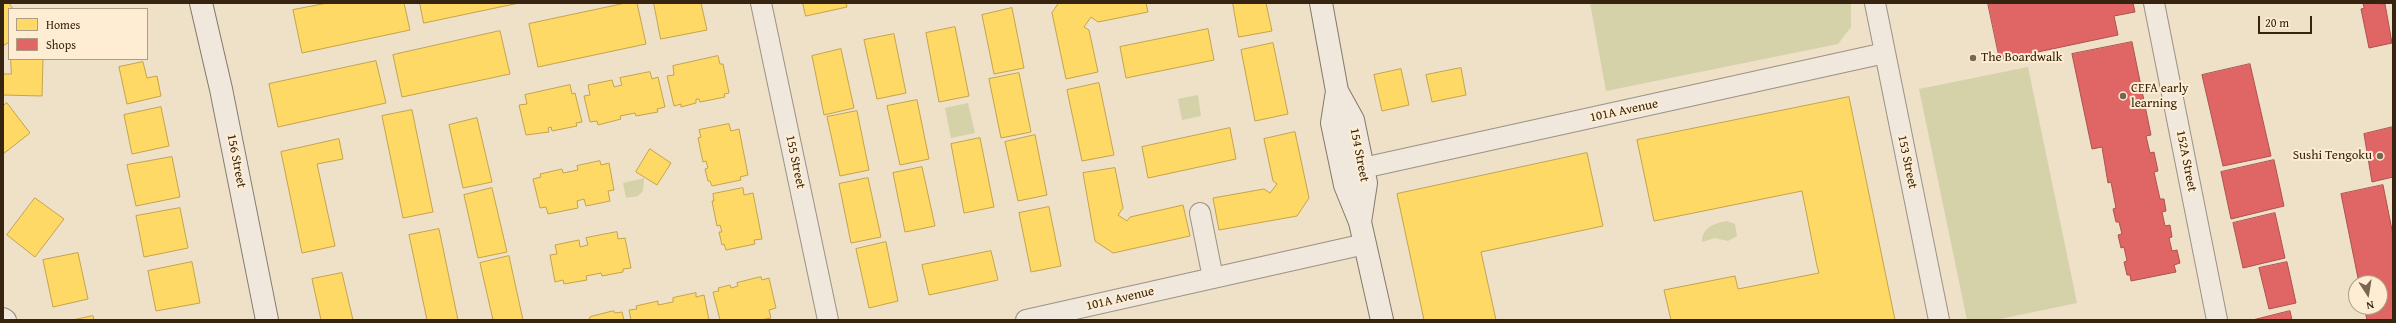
<!DOCTYPE html>
<html>
<head>
<meta charset="utf-8">
<style>
	body { margin:0 }
	#map { position:relative; width:2396px; height:323px; overflow:hidden; background:#efe0c8; font-family:"Gentium Book Plus",serif }
	canvas { display:block }
	.frame { position:absolute; inset:0; border:4px solid #362411; pointer-events:none }
	.legend { position:absolute; left:8px; top:8px; width:140px; height:52px; box-sizing:border-box; background:#feedd2; border:1px solid #ae9d85; margin:0; padding:5px 7px; list-style:none; font-size:12px; color:#362411 }
	.legend li { display:flex; align-items:center; gap:8px; height:20px }
	.legend b { width:20px; border:1px solid #ae9d85 }
	.north { position:absolute; left:2348px; top:275px; width:40px; height:40px; box-sizing:border-box; background:#feedd2; border:1px solid #ae9d85; border-radius:50%; rotate:168deg; font-size:11px; font-weight:700; line-height:16px; text-align:center; color:#362411 }
	.north::after { content:''; display:block; margin:auto; width:14px; height:18px; background:#776651; clip-path:polygon(50% 0,100% 100%,50% 72%,0 100%) }
	.scale { position:absolute; left:2258px; top:16px; width:54px; height:18px; box-sizing:border-box; border:2px solid #362411; border-top:0; padding-left:5px; font-size:12px; line-height:14px; white-space:nowrap; color:#362411; -webkit-text-stroke:3px #feedd2; paint-order:stroke }
</style>
</head>
<body>
<div id="map">
<canvas width="2396" height="323"></canvas>
<div class="frame"></div>
<ul class="legend">
<li><b style="height:11px;background:#ffd966"></b>Homes</li>
<li><b style="height:11px;background:#e06666"></b>Shops</li>
</ul>
<div class="north">N</div>
<div class="scale">20 m</div>
</div>
<script>
const g = document.querySelector('canvas').getContext('2d');
g.lineJoin = 'round';
function paint(path, color) {
  g.fillStyle = color;
  g.fill(path, 'evenodd');
}
function trace(path, color, width, dash) {
  g.strokeStyle = color;
  g.lineWidth = width;
  g.lineCap = dash ? 'butt' : 'round';
  g.setLineDash(dash || []);
  g.stroke(path);
}
function label(font, color, halo, rows, align = 'center') {
  g.font = font + ' "Gentium Book Plus",serif';
  g.lineWidth = 4;
  g.setLineDash([]);
  g.textBaseline = 'middle';
  g.strokeStyle = halo;
  g.fillStyle = color;
  for (const [text, x, y, turn = 0] of rows) {
    g.save();
    g.translate(x, y);
    g.rotate((+turn || 0) * Math.PI / 180);
    g.textAlign = isNaN(turn) ? turn : align;
    if (halo) g.strokeText(text, 0, 0);
    g.fillText(text, 0, 0);
    g.restore();
  }
}
paint(new Path2D(`
	M1590,3H1851V27L1838,44L1606,91Z
	M2028,67L2077,303L1995,320H1967L1919,89Z
	M1198,95L1201,116L1182,120L1178,99Z
	M968,103L975,133L951,138L945,108Z
	M644,178L643,191L638,196L626,198L623,183Z
	M1727,221L1735,224L1737,236L1728,241L1715,238L1702,242C1702,228 1714,223 1727,221Z`), '#d5d1a9');
const homes = new Path2D(`
	M3,3H9L13,9H9V42L3,46Z
	M328,3H404L410,30L302,53L293,10Z
	M420,3H519L424,23Z
	M626,3H637L646,44L538,67L529,24Z
	M654,3H701L707,30L661,39Z
	M803,3H846L847,7L806,16Z
	M1059,3H1146L1148,12L1098,22L1091,17L1084,27L1089,30L1098,72L1066,79L1052,13Z
	M1233,3H1266L1272,31L1239,37Z
	M1012,8L1024,68L994,74L982,15Z
	M955,27L969,96L939,102L926,33Z
	M1208,29L1214,60L1126,78L1120,47Z
	M500,31L510,74L402,97L393,55Z
	M894,34L906,93L877,99L864,40Z
	M1273,43L1288,114L1255,121L1241,50Z
	M841,49L854,108L824,115L812,56Z
	M718,56L720,64H723L729,93L724,94L725,97L700,102L699,99H696V103L681,107V104L674,106L667,76L674,75L673,66Z
	M11,59H43L42,96L3,95V74H11Z
	M376,61L386,103L278,127L269,84Z
	M143,62L147,78L157,76L161,96L127,104L119,67Z
	M1461,68L1466,95L1432,102L1426,75Z
	M1401,69L1409,105L1382,111L1374,75Z
	M650,72L652,79L658,77L665,107L657,109L658,112L636,116L635,113L620,116L621,119L598,125L597,121L590,122L584,96L590,95L588,85L612,80L614,87L622,85L620,78Z
	M1019,73L1031,132L1001,138L989,79Z
	M1099,83L1114,155L1082,161L1067,90Z
	M570,85L572,94L575,93L582,122L576,123L577,126L552,131L551,127L548,128L549,132L526,135L519,105L527,104L525,95Z
	M1849,97L1895,320H1671L1664,290L1735,276L1738,289L1819,273L1817,266L1802,191L1654,221L1637,140Z
	M917,100L929,159L900,165L887,106Z
	M7,103L30,133L3,154V106Z
	M161,107L169,146L132,154L124,115Z
	M412,110L433,212L403,218L382,116Z
	M857,111L869,170L840,176L827,117Z
	M477,118L492,182L463,188L449,125Z
	M729,124L731,131L739,129L748,175L740,177L741,180L712,186L710,181H708L705,169L708,168L706,161L703,162L698,138L701,137L699,130Z
	M1230,128L1236,159L1148,178L1142,147Z
	M1295,132L1309,198L1297,216L1219,230L1213,198L1264,189L1270,193L1277,184L1273,181L1264,139Z
	M1035,135L1047,195L1018,201L1005,142Z
	M980,138L994,207L964,213L951,144Z
	M339,139L343,159L317,164L335,246L302,253L281,152Z
	M650,149L671,163L657,185L636,172Z
	M1587,153L1603,226L1481,252L1496,320H1424L1397,194Z
	M172,157L180,197L136,206L127,165Z
	M600,161L601,165L609,163L614,190L608,191L610,201L586,206L584,199L577,201L578,208L548,214L546,207L540,208L533,179L541,177L540,174L562,169L563,173L578,170L577,166Z
	M922,167L935,226L905,232L893,173Z
	M1115,168L1123,208L1118,215L1127,221L1130,217L1183,205L1190,236L1113,253L1095,241L1083,173Z
	M868,178L881,237L851,243L839,184Z
	M492,188L507,252L478,258L464,195Z
	M743,188L744,195L753,193L762,239L754,240L755,244L726,250L724,244L722,245L719,232H722L720,225L717,226L712,201H714L713,194Z
	M35,198L64,219L35,257L7,235Z
	M1049,207L1061,266L1031,272L1019,213Z
	M180,208L188,248L144,257L136,216Z
	M439,229L458,320H427L409,235Z
	M617,232L618,239L625,238L631,268L623,269V272L602,276L601,273L586,276L587,280L564,284L563,280L555,282L550,255L557,254L555,245L579,240L580,247L588,245L586,238Z
	M886,242L898,301L869,308L856,249Z
	M991,251L998,280L929,295L922,265Z
	M78,253L88,299L53,307L43,260Z
	M509,256L523,320H493L480,263Z
	M192,262L200,303L156,311L148,271Z
	M342,273L353,320H321L312,279Z
	M761,277L762,280L769,278L776,308L769,310L771,318L760,320H720L713,292L719,291L718,288L730,285L731,288L738,286L737,283Z
	M696,293V297L704,295L709,320H631L629,310L637,309L636,306L658,301V305L673,302V298Z
	M614,311L615,313L622,312L624,320H589L590,317Z
	M93,316L94,320H73Z`);
paint(homes, '#ffd966');
trace(homes, '#c3a34c', 1);
const shops = new Path2D(`
	M1988,3H2133L2135,12L2114,16L2118,35L2000,60Z
	M2363,3L2385,4L2392,43L2369,48L2361,9L2364,8Z
	M2132,42L2151,135L2146,136L2150,153L2154,152L2158,171L2154,172L2160,199H2164L2166,211L2162,212L2165,226L2170,225L2172,237L2169,238L2172,251L2177,250L2180,263L2174,265L2176,272L2131,281L2130,275H2127L2124,262L2127,261L2124,247L2121,248L2118,235L2122,234L2119,222H2116L2113,209L2116,208L2111,182L2108,183L2102,147L2092,149L2072,54Z
	M2250,64L2271,156L2223,166L2202,75Z
	M2393,127V177L2372,182L2364,134Z
	M2274,160L2284,206L2231,219L2221,172Z
	M2383,185L2393,235V320H2367L2364,307H2380V283H2359L2341,194Z
	M2275,213L2285,258L2243,268L2233,223Z
	M2287,262L2296,303L2269,309L2259,268Z
	M2290,311L2292,320H2253Z`);
paint(shops, '#e06666');
trace(shops, '#ad524c', 1);
const minor = new Path2D(`
	M761,3L828,320
	M1875,3L1939,320
	M2154,3L2217,320
	M1363,168L1885,53
	M1200,213L1213,278
	M3,318L6,320
	M1026,320L1365,244`);
const secondary = new Path2D(`
	M201,3L221,89L267,320
	M1321,3L1337,91L1353,120L1366,183L1360,222
	M1337,91L1332,123L1345,185L1360,222L1382,320`);
trace(minor, '#9c9283', 22);
trace(secondary, '#83796a', 24);
trace(minor, '#f0e8dc', 20);
trace(secondary, '#f0e8dc', 22);
for (const [x, y, r, color] of [
	[1973,58,4,"#776651"],
	[2123,96,4,"#776651"],
	[2380,156,4,"#776651"]
]) {
  const dot = new Path2D();
  dot.arc(x, y, r, 0, 2 * Math.PI);
  g.fillStyle = color;
  g.fill(dot);
  trace(dot, '#feedd2', 1.5);
}
label('13px', '#362411', '#feedd2', [
	["The Boardwalk",1981,58],
	["CEFA early",2131,89],
	["learning",2131,104],
	["Sushi Tengoku",2372,156,"right"]
], 'left');
label('13px', '#362411', '#feedd2', [
	["101A Avenue",1624,111,-12],
	["154 Street",1359,155,79],
	["156 Street",236,161,79],
	["152A Street",2186,161,79],
	["155 Street",795,162,78],
	["153 Street",1907,162,78],
	["101A Avenue",1120,299,-13]
]);
</script>
</body>
</html>
